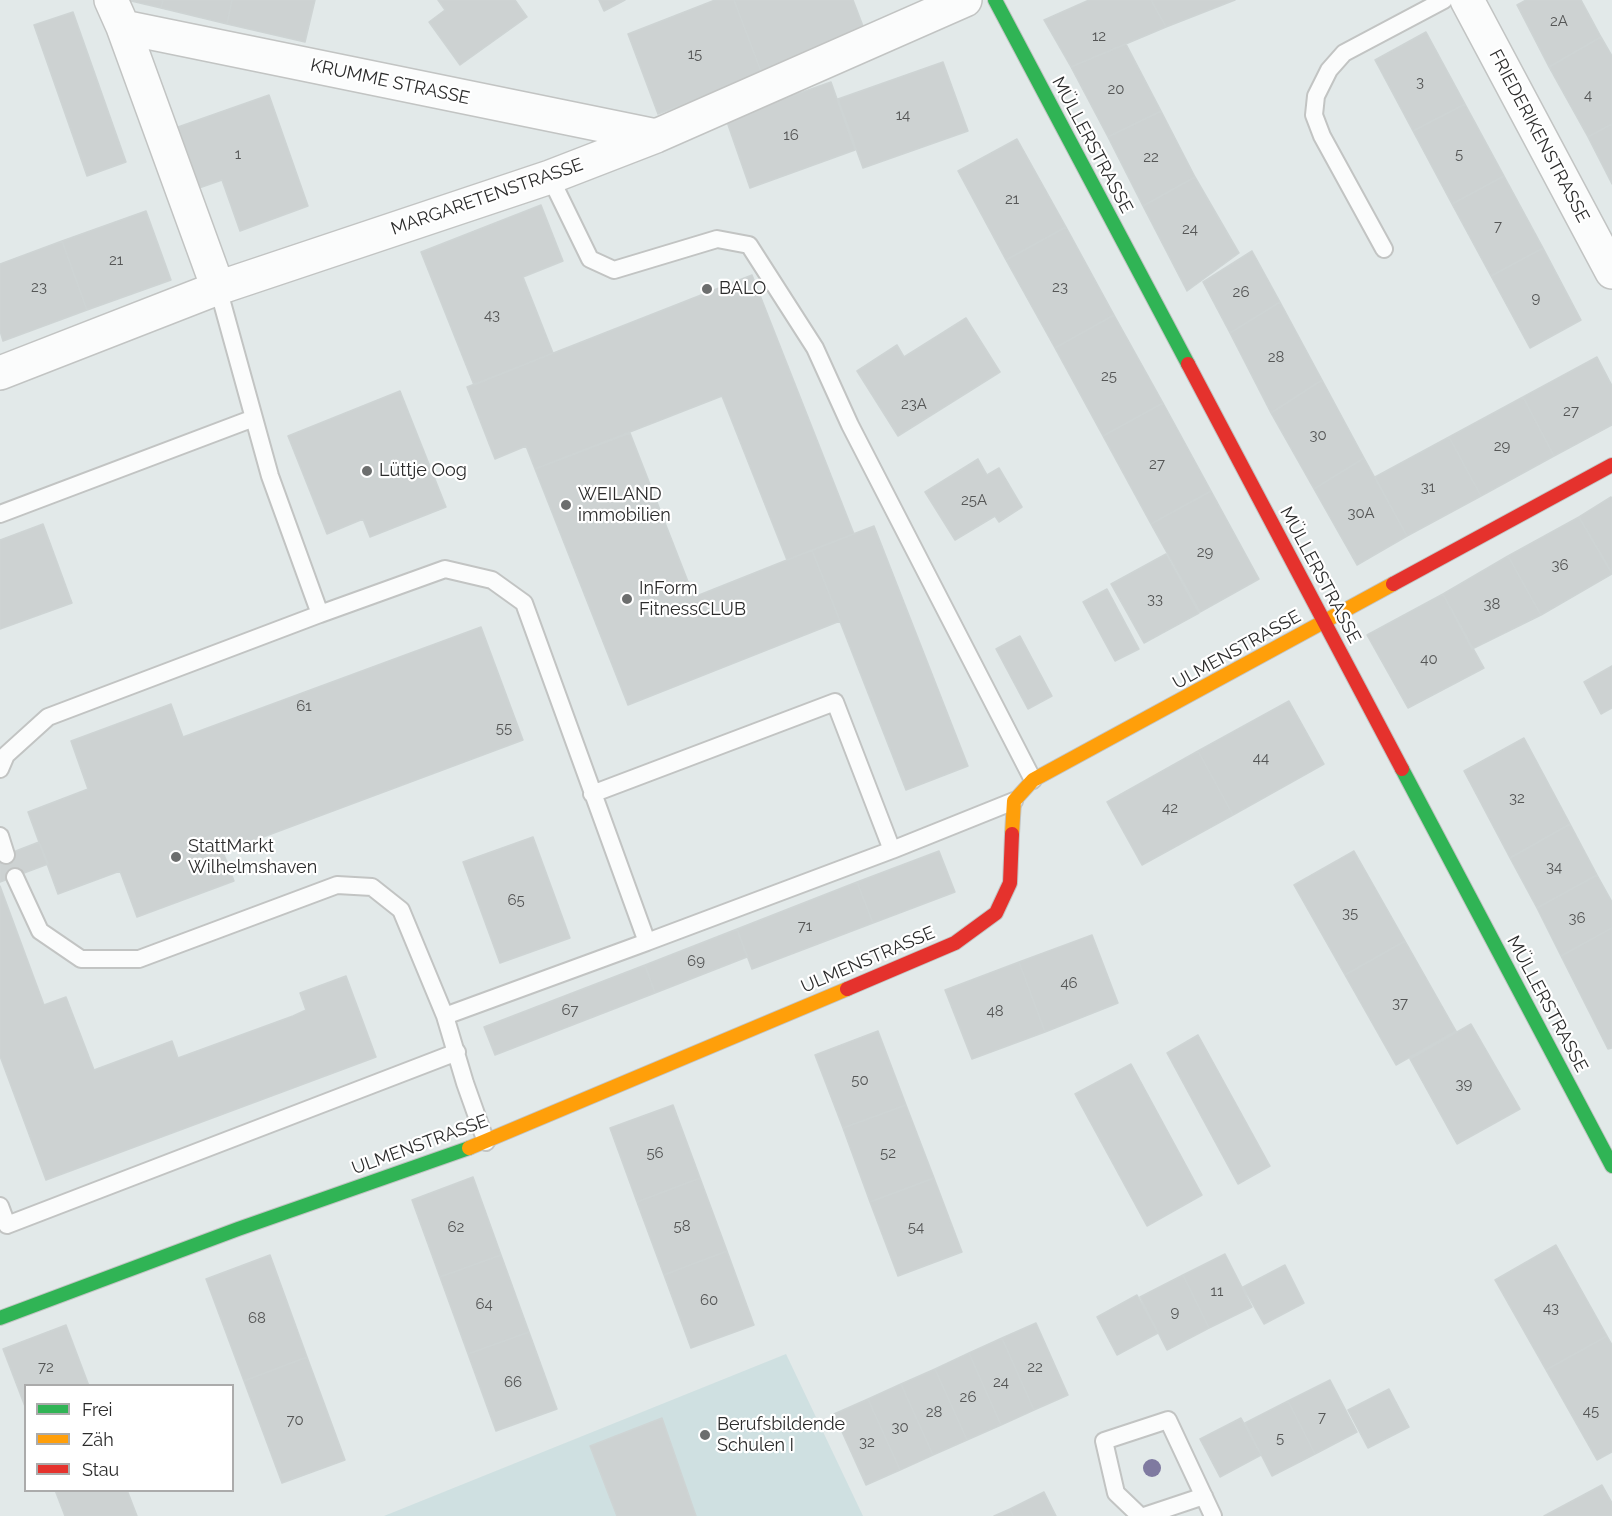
<!DOCTYPE html>
<html>
<head>
<meta charset="utf-8">
<style>
	body { margin:0 }
	#map { position:relative; width:1612px; height:1516px; overflow:hidden; background:#e2e9e9; font-family:Raleway,sans-serif }
	canvas { display:block }
	.legend { position:absolute; left:24px; top:1384px; width:210px; height:108px; box-sizing:border-box; background:#fff; border:2px solid #ababab; margin:0; padding:8px 10px; list-style:none; font-size:18px; color:#2c2c2c }
	.legend li { display:flex; align-items:center; gap:12px; height:30px }
	.legend b { width:30px; border:2px solid #ababab }
</style>
</head>
<body>
<div id="map">
<canvas width="1612" height="1516"></canvas>
<ul class="legend">
<li><b style="height:8px;background:#30b455"></b>Frei</li>
<li><b style="height:8px;background:#ff9f0a"></b>Zäh</li>
<li><b style="height:8px;background:#e5322d"></b>Stau</li>
</ul>
</div>
<script>
const g = document.querySelector('canvas').getContext('2d');
g.lineJoin = 'round';
function paint(path, color) {
  g.fillStyle = color;
  g.fill(path, 'evenodd');
}
function trace(path, color, width, dash) {
  g.strokeStyle = color;
  g.lineWidth = width;
  g.lineCap = dash ? 'butt' : 'round';
  g.setLineDash(dash || []);
  g.stroke(path);
}
function label(font, color, halo, rows, align = 'center') {
  g.font = font + ' Raleway,sans-serif';
  g.lineWidth = 4.5;
  g.setLineDash([]);
  g.textBaseline = 'middle';
  g.strokeStyle = halo;
  g.fillStyle = color;
  for (const [text, x, y, turn = 0] of rows) {
    g.save();
    g.translate(x, y);
    g.rotate((+turn || 0) * Math.PI / 180);
    g.textAlign = isNaN(turn) ? turn : align;
    if (halo) g.strokeText(text, 0, 0);
    g.fillText(text, 0, 0);
    g.restore();
  }
}
paint(new Path2D(`
	M786,1354L863,1516H384Z`), '#cfe0e1');
const building = new Path2D(`
	M127,0H163L161,8Z
	M163,0H232L227,24L161,8Z
	M232,0H315L305,42L227,24Z
	M438,0H515L527,17L460,65L429,22L445,10Z
	M599,0H625L604,11Z
	M715,0H734L762,74L658,114L628,34Z
	M734,0H853L866,34L762,74Z
	M1089,0H1151L1166,27L1071,67L1044,20Z
	M1151,0H1235L1166,27Z
	M1526,0H1581L1601,37L1549,67L1517,5Z
	M73,12L126,162L87,176L34,25Z
	M1426,32L1465,104L1413,131L1375,60Z
	M1601,37L1612,56V124L1588,137L1549,67Z
	M1126,44L1161,111L1108,137L1071,67Z
	M943,62L968,131L863,168L838,99Z
	M831,82L855,150L750,188L726,119Z
	M269,95L308,206L240,231L222,180L199,188L178,127Z
	M1465,104L1504,176L1452,204L1413,131Z
	M1161,111L1195,177L1143,206L1108,137Z
	M1612,124V184L1588,137Z
	M1017,139L1066,227L1006,260L958,171Z
	M1504,176L1543,248L1491,276L1452,204Z
	M1195,177L1239,253L1187,291L1143,206Z
	M541,205L563,261L523,277L553,353L474,385L421,252Z
	M146,211L171,280L87,310L62,241Z
	M1066,227L1114,315L1055,348L1006,260Z
	M62,241L87,310L3,341L0,331V264Z
	M1543,248L1581,320L1530,348L1491,276Z
	M1252,251L1280,302L1230,333L1203,282Z
	M752,275L854,534L787,560L722,396L535,469L526,446L495,459L467,387Z
	M1280,302L1322,380L1271,413L1230,333Z
	M1114,315L1163,403L1103,436L1055,348Z
	M966,318L1000,372L898,436L857,371L897,345L904,357Z
	M1597,357L1612,386V425L1554,456L1523,397Z
	M1322,380L1364,458L1314,489L1271,413Z
	M400,391L446,507L370,537L363,519L327,534L288,436Z
	M1523,397L1554,456L1481,496L1449,437Z
	M1163,403L1211,491L1151,524L1103,436Z
	M630,433L694,597L812,550L840,621L628,705L535,469Z
	M1449,437L1481,496L1407,536L1375,477Z
	M1364,458L1407,536L1357,565L1314,489Z
	M978,459L987,475L999,468L1022,507L999,522L995,516L955,540L925,492Z
	M1211,491L1259,579L1200,612L1151,524Z
	M1611,497L1612,499V573L1579,517Z
	M1579,517L1612,574L1541,615L1508,556Z
	M43,524L72,603L0,629V540Z
	M874,526L968,766L906,790L812,550Z
	M1166,554L1199,613L1144,643L1111,584Z
	M1508,556L1541,615L1472,649L1443,594Z
	M1107,589L1139,649L1115,661L1083,602Z
	M1443,594L1484,668L1408,708L1367,635Z
	M481,627L523,740L223,852L234,881L137,917L120,871L58,894L28,812L88,789L71,741L171,704L183,737Z
	M1020,636L1052,696L1028,709L996,649Z
	M1612,666V708L1601,714L1584,682Z
	M1289,701L1324,764L1233,815L1198,751Z
	M1524,738L1570,824L1510,858L1464,771Z
	M1198,751L1233,815L1142,865L1107,802Z
	M1570,824L1597,875L1537,908L1510,858Z
	M533,837L570,938L500,963L463,862Z
	M39,842L48,864L0,882V857Z
	M939,851L955,892L873,923L857,882Z
	M1354,851L1405,941L1345,975L1294,885Z
	M1597,875L1612,902V928L1561,956L1537,908Z
	M857,882L873,923L752,969L737,929Z
	M0,886L44,1005L66,997L94,1070L172,1041L178,1058L293,1016L306,1010L300,993L346,976L376,1057L46,1180L0,1056Z
	M1612,928V1048L1608,1049L1561,956Z
	M737,929L747,957L655,993L645,965Z
	M1092,935L1118,1003L1045,1032L1019,962Z
	M1405,941L1456,1031L1396,1065L1345,975Z
	M1019,962L1045,1032L972,1059L945,990Z
	M645,965L655,993L495,1055L484,1027Z
	M1471,1024L1520,1109L1457,1144L1410,1059Z
	M878,1031L906,1105L843,1128L815,1055Z
	M1198,1035L1270,1166L1238,1184L1167,1053Z
	M1131,1064L1202,1195L1147,1226L1075,1094Z
	M673,1105L700,1178L637,1202L610,1128Z
	M906,1105L934,1178L870,1202L843,1128Z
	M473,1177L501,1255L440,1277L412,1200Z
	M700,1178L727,1251L664,1275L637,1202Z
	M934,1178L962,1252L898,1276L870,1202Z
	M1556,1245L1607,1336L1546,1370L1495,1280Z
	M727,1251L754,1325L691,1348L664,1275Z
	M1225,1254L1252,1307L1209,1328L1183,1275Z
	M270,1255L307,1357L244,1381L206,1279Z
	M501,1255L529,1332L468,1354L440,1277Z
	M1285,1265L1304,1303L1264,1324L1243,1287Z
	M1183,1275L1209,1328L1167,1350L1140,1297Z
	M1137,1295L1158,1333L1117,1355L1097,1317Z
	M1036,1323L1068,1395L1034,1410L1002,1338Z
	M66,1325L89,1386H26V1409L3,1349Z
	M529,1332L557,1409L496,1431L468,1354Z
	M1607,1336L1612,1345V1452L1597,1460L1546,1370Z
	M1002,1338L1034,1410L1001,1425L969,1353Z
	M969,1353L1001,1425L967,1440L935,1369Z
	M307,1357L345,1460L282,1483L244,1381Z
	M935,1369L967,1440L933,1455L901,1384Z
	M1330,1380L1357,1432L1315,1454L1288,1401Z
	M901,1384L933,1455L900,1470L868,1399Z
	M1389,1389L1409,1427L1368,1448L1348,1410Z
	M868,1399L900,1470L866,1485L834,1414Z
	M1288,1401L1315,1454L1272,1476L1245,1423Z
	M662,1418L696,1516H617L590,1446Z
	M1241,1418L1261,1455L1220,1477L1200,1439Z
	M1602,1485L1612,1503V1516H1544Z
	M55,1490H127L137,1516H65Z
	M1044,1492L1056,1516H1013L1010,1509Z
	M1010,1509L1013,1516H994Z`);
paint(building, '#cdd2d2');
trace(building, '#ced4d4', 1.5);
const lane = new Path2D(`
	M550,177L590,259L614,270L717,239L749,245L815,348L850,425L1033,780
	M1384,249L1322,136L1314,115L1316,96L1329,70L1344,53L1444,0
	M0,514L254,418
	M320,614L445,569L492,580L524,603L647,942L445,1016
	M0,769L6,755L48,717L320,614L270,476L218,288
	M592,794L835,702L892,850
	M0,836L6,855
	M15,877L40,931L81,959H139L337,885L372,887L401,910L445,1016L465,1083L486,1142
	M647,942L892,850L1014,801
	M0,1206L7,1225L457,1052
	M1140,1516L1116,1493L1104,1441L1168,1420L1213,1516
	M1144,1516L1204,1496`);
const street = new Path2D(`
	M111,0L123,27L218,288
	M1467,0L1612,272
	M123,27L656,136
	M0,373L218,288L550,177L656,136L965,0`);
const fast = new Path2D(`
	M995,0L1188,364
	M1402,769L1612,1166
	M0,1318L238,1229L469,1148`);
const slow = new Path2D(`
	M1012,834L1014,801L1033,780L1393,584
	M469,1148L847,989`);
const jam = new Path2D(`
	M1188,364L1402,769
	M1393,584L1612,465
	M847,989L955,943L996,913L1010,883L1012,834`);
trace(lane, '#c2c4c3', 20);
trace(street, '#c2c4c3', 36);
trace(fast, '#c2c4c3', 16);
trace(slow, '#c2c4c3', 16);
trace(jam, '#c2c4c3', 16);
trace(lane, '#fbfcfc', 16);
trace(street, '#fbfcfc', 33);
trace(fast, '#30b455', 14);
trace(slow, '#ff9f0a', 14);
trace(jam, '#e5322d', 14);
g.fillStyle = '#7f7aa0';
for (const [x, y] of [
	[1152,1468]
]) {
  g.beginPath();
  g.arc(x, y, 9, 0, 2 * Math.PI);
  g.fill();
}
for (const [x, y, r, color] of [
	[707,289,6,"#6c6e6e"],
	[367,471,6,"#6c6e6e"],
	[566,505,6,"#6c6e6e"],
	[627,599,6,"#6c6e6e"],
	[176,857,6,"#6c6e6e"],
	[705,1435,6,"#6c6e6e"]
]) {
  const dot = new Path2D();
  dot.arc(x, y, r, 0, 2 * Math.PI);
  g.fillStyle = color;
  g.fill(dot);
  trace(dot, '#fff', 2);
}
label('15px', '#555656', null, [
	["2A",1559,21],
	["12",1099,36],
	["15",695,54],
	["3",1420,82],
	["20",1116,89],
	["4",1588,95],
	["14",903,115],
	["16",791,135],
	["1",238,154],
	["5",1459,154],
	["22",1151,157],
	["21",1012,199],
	["7",1498,226],
	["24",1190,229],
	["21",116,260],
	["23",39,287],
	["23",1060,287],
	["26",1241,292],
	["9",1536,298],
	["43",492,315],
	["28",1276,357],
	["25",1109,376],
	["23A",914,404],
	["27",1571,411],
	["30",1318,435],
	["29",1502,446],
	["27",1157,464],
	["31",1428,487],
	["25A",974,500],
	["30A",1361,513],
	["29",1205,552],
	["36",1560,565],
	["33",1155,599],
	["38",1492,604],
	["40",1429,659],
	["61",304,706],
	["55",504,728],
	["44",1261,758],
	["32",1517,798],
	["42",1170,808],
	["34",1554,867],
	["65",516,900],
	["35",1350,913],
	["36",1577,918],
	["71",805,926],
	["69",696,961],
	["46",1069,983],
	["37",1400,1003],
	["67",570,1010],
	["48",995,1011],
	["50",860,1080],
	["39",1464,1084],
	["56",655,1153],
	["52",888,1153],
	["58",682,1226],
	["62",456,1227],
	["54",916,1227],
	["11",1217,1291],
	["60",709,1300],
	["64",484,1304],
	["43",1551,1308],
	["9",1175,1312],
	["68",257,1318],
	["72",46,1367],
	["22",1035,1367],
	["66",513,1382],
	["24",1001,1382],
	["26",968,1397],
	["45",1591,1411],
	["28",934,1412],
	["7",1322,1417],
	["70",295,1420],
	["30",900,1427],
	["5",1280,1438],
	["32",867,1442]
]);
label('18px', '#2c2c2c', '#fff', [
	["KRUMME STRASSE",390,82,12],
	["FRIEDERIKENSTRASSE",1539,136,62],
	["MÜLLERSTRASSE",1092,145,62],
	["MARGARETENSTRASSE",487,197,-19],
	["MÜLLERSTRASSE",1320,575,62],
	["ULMENSTRASSE",1237,650,-29],
	["ULMENSTRASSE",868,960,-23],
	["MÜLLERSTRASSE",1547,1004,62],
	["ULMENSTRASSE",420,1145,-20]
]);
label('18px', '#2c2c2c', '#fff', [
	["BALO",719,289],
	["Lüttje Oog",379,471],
	["WEILAND",578,495],
	["immobilien",578,516],
	["InForm",639,589],
	["FitnessCLUB",639,610],
	["StattMarkt",188,847],
	["Wilhelmshaven",188,868],
	["Berufsbildende",717,1425],
	["Schulen I",717,1446]
], 'left');
</script>
</body>
</html>
